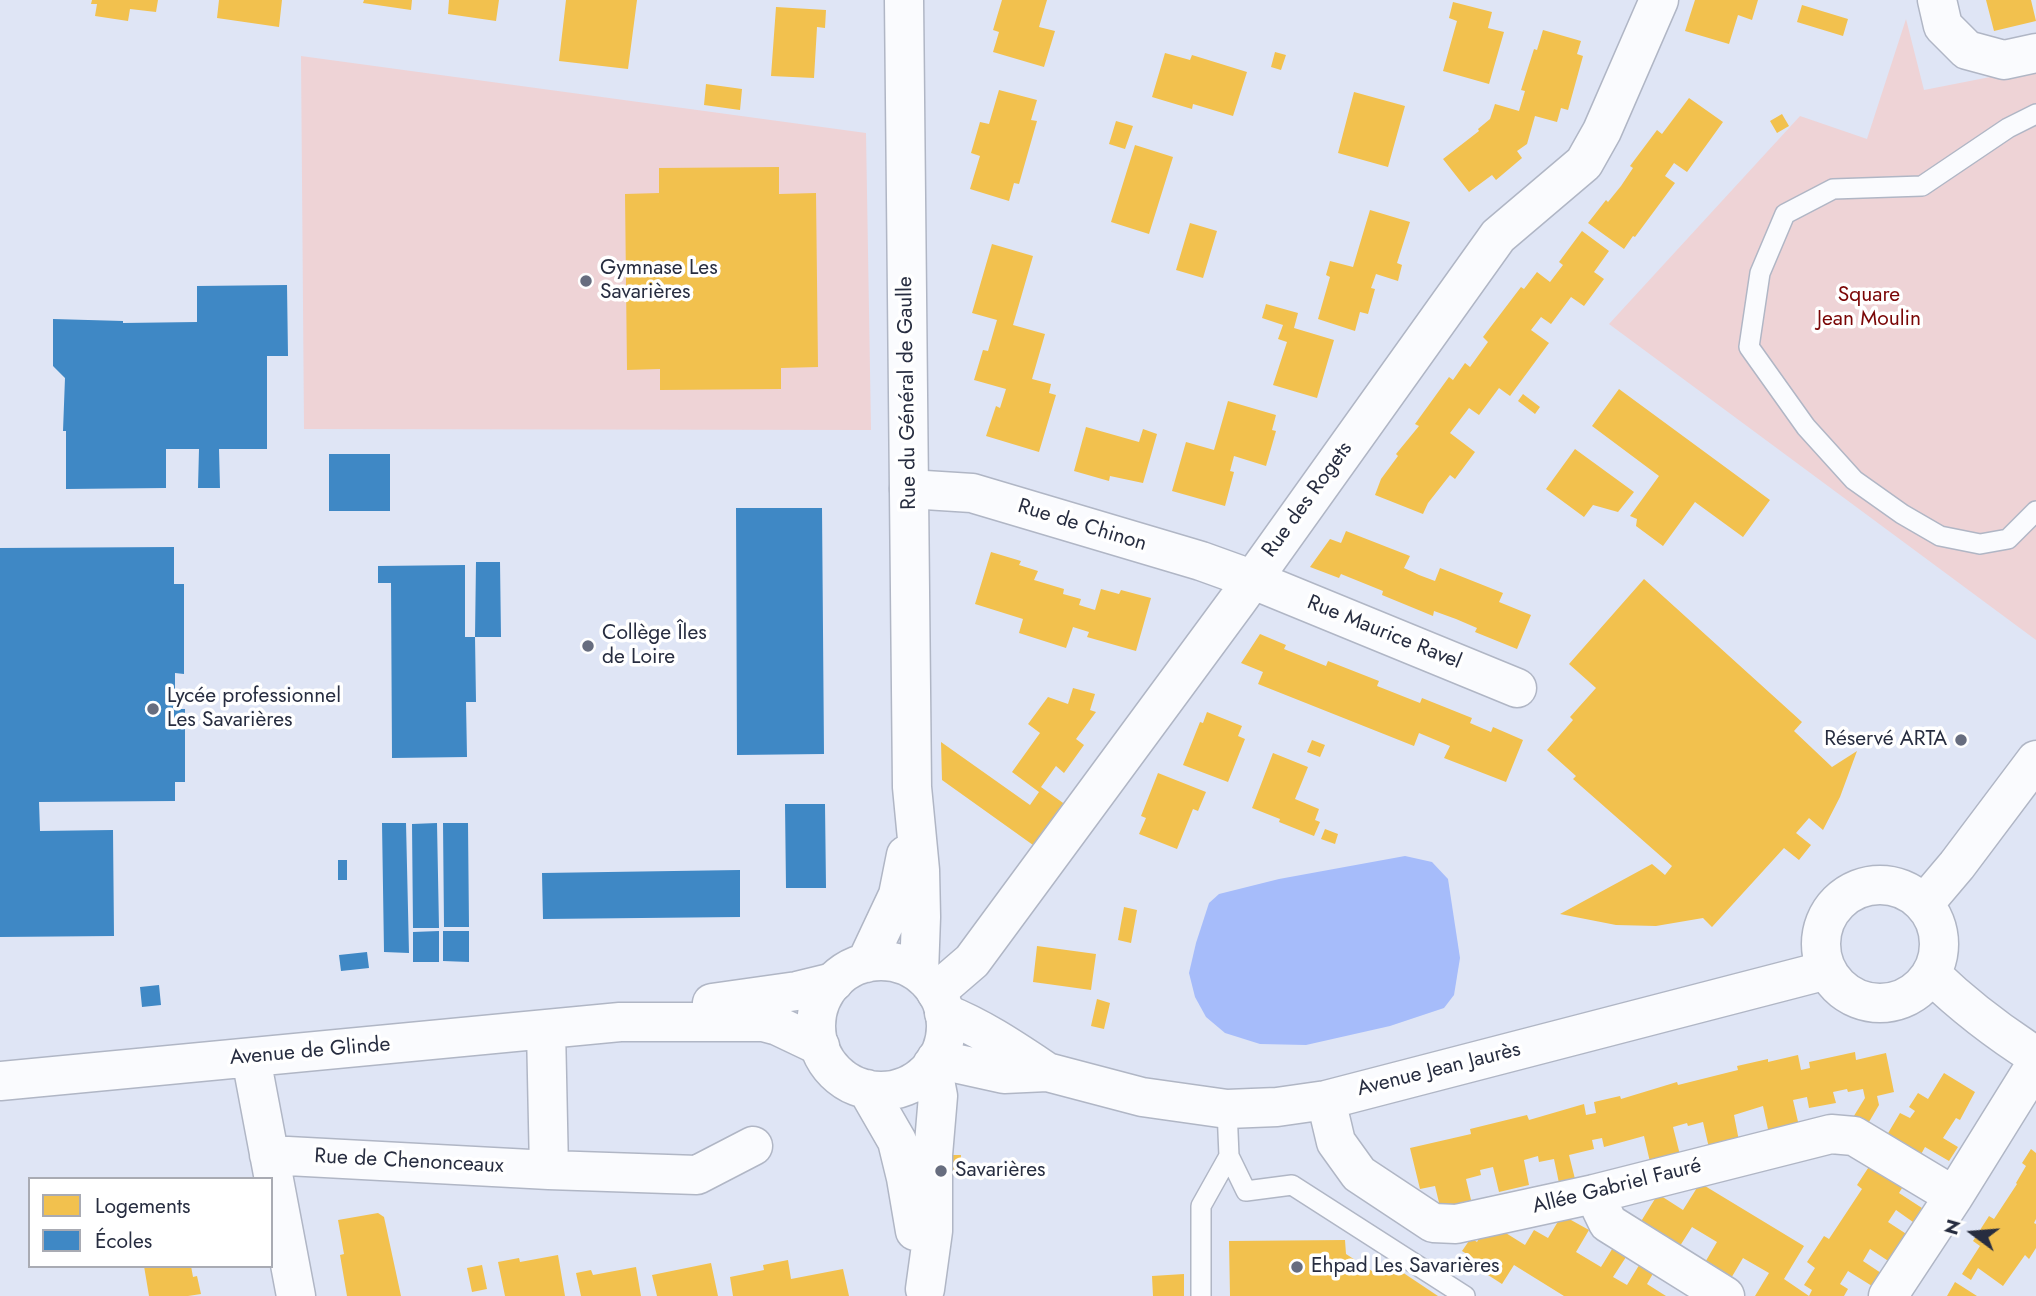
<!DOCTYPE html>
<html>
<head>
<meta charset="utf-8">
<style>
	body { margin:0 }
	#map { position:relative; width:2036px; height:1296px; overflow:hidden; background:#dfe5f5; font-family:Jost,sans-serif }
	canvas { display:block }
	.legend { position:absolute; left:28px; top:1177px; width:245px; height:91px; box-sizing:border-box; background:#fff; border:2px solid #a9abb3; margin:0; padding:9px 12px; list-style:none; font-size:21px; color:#272d40 }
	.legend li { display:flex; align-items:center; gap:14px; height:35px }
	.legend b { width:35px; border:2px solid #a9abb3 }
	.north { position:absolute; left:1938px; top:1198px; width:70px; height:70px; -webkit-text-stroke:5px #fff; paint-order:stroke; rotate:286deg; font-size:19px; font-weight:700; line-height:28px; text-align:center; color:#272d40 }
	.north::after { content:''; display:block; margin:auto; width:24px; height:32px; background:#272d40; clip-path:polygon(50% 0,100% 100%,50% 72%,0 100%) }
</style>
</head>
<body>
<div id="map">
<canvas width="2036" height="1296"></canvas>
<ul class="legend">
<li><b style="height:19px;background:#f2c14e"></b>Logements</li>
<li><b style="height:19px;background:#3f88c5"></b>Écoles</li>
</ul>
<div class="north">N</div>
</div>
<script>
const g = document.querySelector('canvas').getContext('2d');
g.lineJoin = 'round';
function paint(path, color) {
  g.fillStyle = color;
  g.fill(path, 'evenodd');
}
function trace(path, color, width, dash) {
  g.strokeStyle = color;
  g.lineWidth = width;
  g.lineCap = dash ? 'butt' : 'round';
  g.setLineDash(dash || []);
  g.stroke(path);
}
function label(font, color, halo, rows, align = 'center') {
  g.font = font + ' Jost,sans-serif';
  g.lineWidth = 7;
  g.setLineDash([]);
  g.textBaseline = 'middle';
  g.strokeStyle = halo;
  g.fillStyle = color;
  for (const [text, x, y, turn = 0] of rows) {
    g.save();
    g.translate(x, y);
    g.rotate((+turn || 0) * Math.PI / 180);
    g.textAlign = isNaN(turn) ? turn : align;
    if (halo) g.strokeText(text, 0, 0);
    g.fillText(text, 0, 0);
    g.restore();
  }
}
paint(new Path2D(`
	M1906,19L1924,90L2036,68V640L1609,324L1800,116L1867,139Z
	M301,56L866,133L871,430L304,429Z`), '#eed3d6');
paint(new Path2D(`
	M1405,856L1432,862L1448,879L1460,958L1454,995L1444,1008L1390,1026L1306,1045L1260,1044L1225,1033L1206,1017L1195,997L1189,973L1196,943L1209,903L1219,894L1279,879Z`), '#a6bcfa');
paint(new Path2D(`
	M92,0H158L156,12L130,9L128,21L95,16L97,4H91Z
	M219,0H282L279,27L217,18Z
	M364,0H412L411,10L363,3Z
	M449,0H499L496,21L448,14Z
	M566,0H637L628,69L559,61Z
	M1002,0H1047L1039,27L1055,31L1044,67L993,52L999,32L993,30Z
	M1695,0H1758L1752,20L1738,15L1729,44L1685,31Z
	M1986,0H2031L2036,21L1994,31Z
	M1453,2L1492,12L1488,28L1504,32L1489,84L1443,71L1457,21L1449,18Z
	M1802,5L1848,19L1843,36L1797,22Z
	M776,7L826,10L825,28L817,27L814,78L771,76Z
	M1543,30L1581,41L1577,54L1583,56L1568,110L1561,108L1557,122L1535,116L1527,144L1517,151L1522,158L1496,180L1492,175L1469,192L1443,159L1479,131L1478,129L1490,119L1495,104L1519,111L1525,91L1521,90L1534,49L1537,50Z
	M1275,52L1286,55L1281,70L1271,67Z
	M1165,53L1190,60L1192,55L1247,72L1233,116L1193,104L1192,109L1152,97Z
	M706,84L742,89L740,110L704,105Z
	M999,90L1037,100L1031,120L1037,121L1019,184L1014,183L1009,201L970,189L980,156L971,153L980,122L989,124Z
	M1354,92L1405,106L1388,167L1338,153Z
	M1689,98L1723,122L1687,172L1674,163L1665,176L1675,183L1635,237L1633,236L1624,249L1588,223L1606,200L1608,202L1621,186L1633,168L1630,166L1657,130L1662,134Z
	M1782,114L1789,126L1777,133L1770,121Z
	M1116,121L1133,126L1125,149L1109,144Z
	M1135,145L1173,157L1149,234L1111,222Z
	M779,167V194L816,193L818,367L781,368V389L660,390V369L627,370L625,194L659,193V168Z
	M1370,210L1410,222L1397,263L1402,265L1398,281L1376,274L1371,288L1375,289L1368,314L1360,312L1355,331L1318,319L1330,277L1326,275L1330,261L1353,267Z
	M1190,223L1217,231L1203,278L1176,270Z
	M1582,231L1609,251L1594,272L1604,279L1584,306L1571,297L1551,324L1541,317L1531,330L1549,343L1510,396L1499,388L1479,415L1469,408L1450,433L1475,452L1455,479L1450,475L1428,503L1423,514L1375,495L1381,479L1398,456L1396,454L1419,426L1415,424L1449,377L1453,380L1465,363L1470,367L1488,342L1483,337L1521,287L1524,289L1537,272L1550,282L1563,265L1559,262Z
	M992,244L1033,256L1013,325L1045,334L1032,379L1051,384L1049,393L1056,395L1039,452L986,436L996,406L1000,408L1006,389L974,380L983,350L988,351L997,320L972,313Z
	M1266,304L1298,313L1294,328L1334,340L1317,398L1273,385L1287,342L1278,339L1283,325L1262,318Z
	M1619,389L1770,500L1743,537L1695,502L1663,546L1636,526L1637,519L1630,516L1659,476L1592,426Z
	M1523,394L1540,407L1535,414L1518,401Z
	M1228,401L1276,415L1272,430L1276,431L1266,466L1234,456L1230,471L1234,472L1225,506L1172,491L1186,442L1214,450Z
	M1086,427L1139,442L1143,429L1157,434L1143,483L1110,476L1109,481L1074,471Z
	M1575,449L1634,492L1618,512L1593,505L1584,517L1546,489Z
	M1346,531L1410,556L1404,568L1419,575L1435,581L1440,568L1503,593L1499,602L1531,615L1517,649L1475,632L1477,628L1456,619L1434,611L1433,616L1382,595L1383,591L1341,574L1339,578L1310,567L1330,539L1341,543Z
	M991,552L1021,561L1019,565L1038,571L1034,580L1064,589L1063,594L1081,599L1079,605L1095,610L1101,589L1119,594L1121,590L1151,598L1136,651L1087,637L1089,632L1073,627L1066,648L1019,633L1023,619L975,604Z
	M1644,579L1802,722L1794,731L1832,767L1857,751L1840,797L1823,830L1809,818L1796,833L1811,845L1799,860L1784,848L1712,927L1703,918L1656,926L1616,925L1560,914L1652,864L1665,875L1672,866L1573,779L1576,776L1547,750L1573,720L1570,717L1596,688L1569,664Z
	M1260,634L1286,645L1284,649L1326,666L1328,661L1379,681L1377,686L1420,703L1422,698L1472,718L1470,723L1491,732L1493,727L1523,740L1506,782L1444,758L1450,746L1419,733L1414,746L1258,684L1263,672L1241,663Z
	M1073,688L1095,694L1090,710L1096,712L1076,739L1084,745L1064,773L1056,766L1041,787L1070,808L1040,850L942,780L941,742L1030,805L1039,792L1012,772L1040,733L1028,724L1048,697L1068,704Z
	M1207,712L1242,726L1238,736L1245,739L1228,782L1183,765L1200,722L1203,723Z
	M1312,740L1325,745L1320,757L1307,752Z
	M1273,753L1308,767L1295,799L1319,809L1315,820L1320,822L1314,836L1279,822L1280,819L1252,808Z
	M1158,773L1206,792L1198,811L1193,809L1177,849L1139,834L1146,818L1141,816Z
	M1325,829L1338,834L1335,844L1321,839Z
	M1124,907L1137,910L1131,943L1118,940Z
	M1037,946L1096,954L1091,990L1033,982Z
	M1097,999L1110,1003L1104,1029L1091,1026Z
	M1855,1052L1856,1060L1886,1053L1894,1092L1877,1096L1879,1105L1866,1127L1852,1119L1865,1098L1863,1089L1848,1092L1847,1089L1833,1092L1836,1103L1809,1108L1807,1097L1793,1100L1799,1126L1769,1134L1763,1106L1734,1115L1739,1141L1709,1148L1703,1122L1688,1126L1687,1123L1673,1127L1680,1155L1650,1162L1644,1136L1604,1147L1602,1138L1592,1140L1594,1149L1569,1155L1575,1179L1559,1183L1554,1159L1539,1162L1538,1156L1524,1160L1529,1185L1499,1192L1493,1167L1480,1170L1481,1175L1466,1179L1472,1204L1441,1211L1435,1186L1420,1189L1410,1148L1471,1134L1470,1129L1527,1115L1529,1120L1584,1104L1586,1115L1596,1113L1594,1102L1620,1096L1621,1099L1677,1082L1678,1085L1738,1070L1737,1066L1768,1059V1062L1798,1055L1801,1070L1810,1068L1809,1062Z
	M1944,1073L1975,1092L1960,1120L1956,1118L1943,1138L1958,1147L1949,1161L1925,1147L1918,1160L1884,1140L1900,1113L1910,1118L1915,1111L1909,1107L1918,1093L1928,1099Z
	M2031,1149L2036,1153V1219L2034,1223L2036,1224V1248L2029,1259L2025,1255L2003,1286L1978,1268L1971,1280L1962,1274L1980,1246L1973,1241L1989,1216L1994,1219L2017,1184L2016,1183L2026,1166L2022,1163Z
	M952,1155H961L960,1175H951Z
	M1874,1159L1907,1180L1899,1193L1922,1208L1913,1222L1896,1210L1888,1222L1911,1237L1893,1264L1870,1249L1863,1261L1881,1273L1872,1286L1848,1271L1840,1284L1848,1289L1844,1296H1755L1769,1273L1743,1258L1730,1280L1704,1264L1717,1242L1692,1227L1678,1249L1640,1223L1658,1194L1683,1210L1700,1183L1804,1246L1784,1279L1809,1296L1812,1290L1804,1285L1815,1268L1807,1262L1824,1236L1829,1239L1862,1189L1857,1185Z
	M378,1213L384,1217L401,1296H347L340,1255L344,1254L338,1220Z
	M1562,1215L1589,1230L1576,1252L1601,1267L1614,1246L1628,1254L1613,1277L1627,1285L1641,1262L1655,1270L1647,1284L1666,1296H1564L1514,1265L1502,1284L1477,1268L1481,1263L1462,1251L1471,1238L1477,1242L1481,1235L1501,1230L1525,1245L1534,1230L1548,1238Z
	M1345,1240L1346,1254L1375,1273L1384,1260L1438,1296H1230L1229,1241Z
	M558,1255L565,1296H505L498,1262L519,1258L520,1262Z
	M788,1260L791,1279L843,1269L849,1296H733L730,1277L764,1270L763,1265Z
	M711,1263L718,1296H657L652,1275Z
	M482,1265L487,1289L472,1292L467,1268Z
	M144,1266H191L193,1277L197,1276L201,1294L188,1296H149Z
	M636,1267L641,1296H581L576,1273L591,1270L593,1275Z
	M1184,1274V1296H1153L1152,1276Z
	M1955,1282L1977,1296H1947Z`), '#f2c14e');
paint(new Path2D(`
	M287,285L288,356H267V449H219L220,488H198L199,449H166V488L66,489V431H63L65,378L53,366V319L123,321V323L197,322V286Z
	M329,454H390V511H329Z
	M736,508H822L824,754L737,755Z
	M174,547V584H184V674L175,673V709H185V782H175V801L39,802L40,831L113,830L114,936L0,937V548Z
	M476,562H500L501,637H475Z
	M465,565V637H475L476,702H466L467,757L392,758L391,583H378V566Z
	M785,804H825L826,888H786Z
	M382,823H406L409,953L384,952Z
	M437,823L439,928H413L412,824Z
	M443,823H468L469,927H444Z
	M338,860H347V880H338Z
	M740,870V917L543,919L542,873Z
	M439,931V962H413V932Z
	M443,931H469V962L443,961Z
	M367,952L369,968L341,971L339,955Z
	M159,985L161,1005L142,1007L140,987Z`), '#3f88c5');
const service = new Path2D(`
	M2036,114L2008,128L1922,186L1833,189L1785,214L1760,273L1749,347L1806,427L1854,480L1902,514L1940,536L1980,544L2008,539L2036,511
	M1227,1109L1229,1156L1246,1191L1292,1185L1465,1296
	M1201,1296V1206L1229,1156`);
const minor = new Path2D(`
	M1937,0L1943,26L1967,50L2004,60L2036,53
	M909,489L972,493L1201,561L1251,579L1517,688
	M1821 944a59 59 0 1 1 118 0a59 59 0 1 1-118 0Z
	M1924,904L1957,865L2036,760
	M1931,974C1963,1005 1998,1032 2036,1056
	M936,992L972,961L1238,600L1498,236L1584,163L1602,131L1659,0
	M712,1003L797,991L834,982
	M944,1013C982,1028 1014,1050 1047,1072
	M546,1029L549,1170
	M251,1058L296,1296
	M936,1059L1004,1074L1047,1072L1142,1097L1227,1109L1277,1107L1326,1100L1827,970
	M0,1081L620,1022H763L778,1026L820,1046
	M1326,1100L1336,1142L1359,1174L1433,1223L1456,1224L1594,1194L1831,1134L1854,1136L1954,1196
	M269,1155L549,1170L697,1175L753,1146
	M1594,1194L1608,1223L1725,1296
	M1888,1296L1954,1196L2036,1064`);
const tertiary = new Path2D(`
	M904,0L912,787L920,870L921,917L919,973
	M816 1026a65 65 0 1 1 130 0a65 65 0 1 1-130 0Z
	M866,963L898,895L906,855
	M867,1089L897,1141L906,1178L915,1231
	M925,1289L933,1231V1155L938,1096L932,1065`);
trace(service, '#b0b6c5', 22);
trace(minor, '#b0b6c5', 41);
trace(tertiary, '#b0b6c5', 41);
trace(service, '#fafbfe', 19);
trace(minor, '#fafbfe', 38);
trace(tertiary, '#fafbfe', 38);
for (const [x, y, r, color] of [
	[586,281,7,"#676d7f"],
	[588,646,7,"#676d7f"],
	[153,709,7,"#676d7f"],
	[1961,740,7,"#676d7f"],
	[941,1171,7,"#676d7f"],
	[1297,1267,7,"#676d7f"]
]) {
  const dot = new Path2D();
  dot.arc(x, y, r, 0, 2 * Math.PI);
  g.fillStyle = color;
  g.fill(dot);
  trace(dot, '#fff', 2.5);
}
label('21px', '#272d40', '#fff', [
	["Gymnase Les",600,269],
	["Savarières",600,293],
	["Collège Îles",602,634],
	["de Loire",602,658],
	["Lycée professionnel",167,697],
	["Les Savarières",167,721],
	["Réservé ARTA",1947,740,"right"],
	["Savarières",955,1171],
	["Ehpad Les Savarières",1311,1267]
], 'left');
label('21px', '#7a0606', '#fff', [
	["Square",1869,296],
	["Jean Moulin",1869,320]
]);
label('21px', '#272d40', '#fff', [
	["Rue du Général de Gaulle",908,393,-91],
	["Rue des Rogets",1308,500,-54],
	["Rue de Chinon",1082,526,17],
	["Rue Maurice Ravel",1384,633,22],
	["Avenue de Glinde",310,1052,-5],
	["Avenue Jean Jaurès",1439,1070,-14],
	["Rue de Chenonceaux",409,1162,3],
	["Allée Gabriel Fauré",1617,1187,-14]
]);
</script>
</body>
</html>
